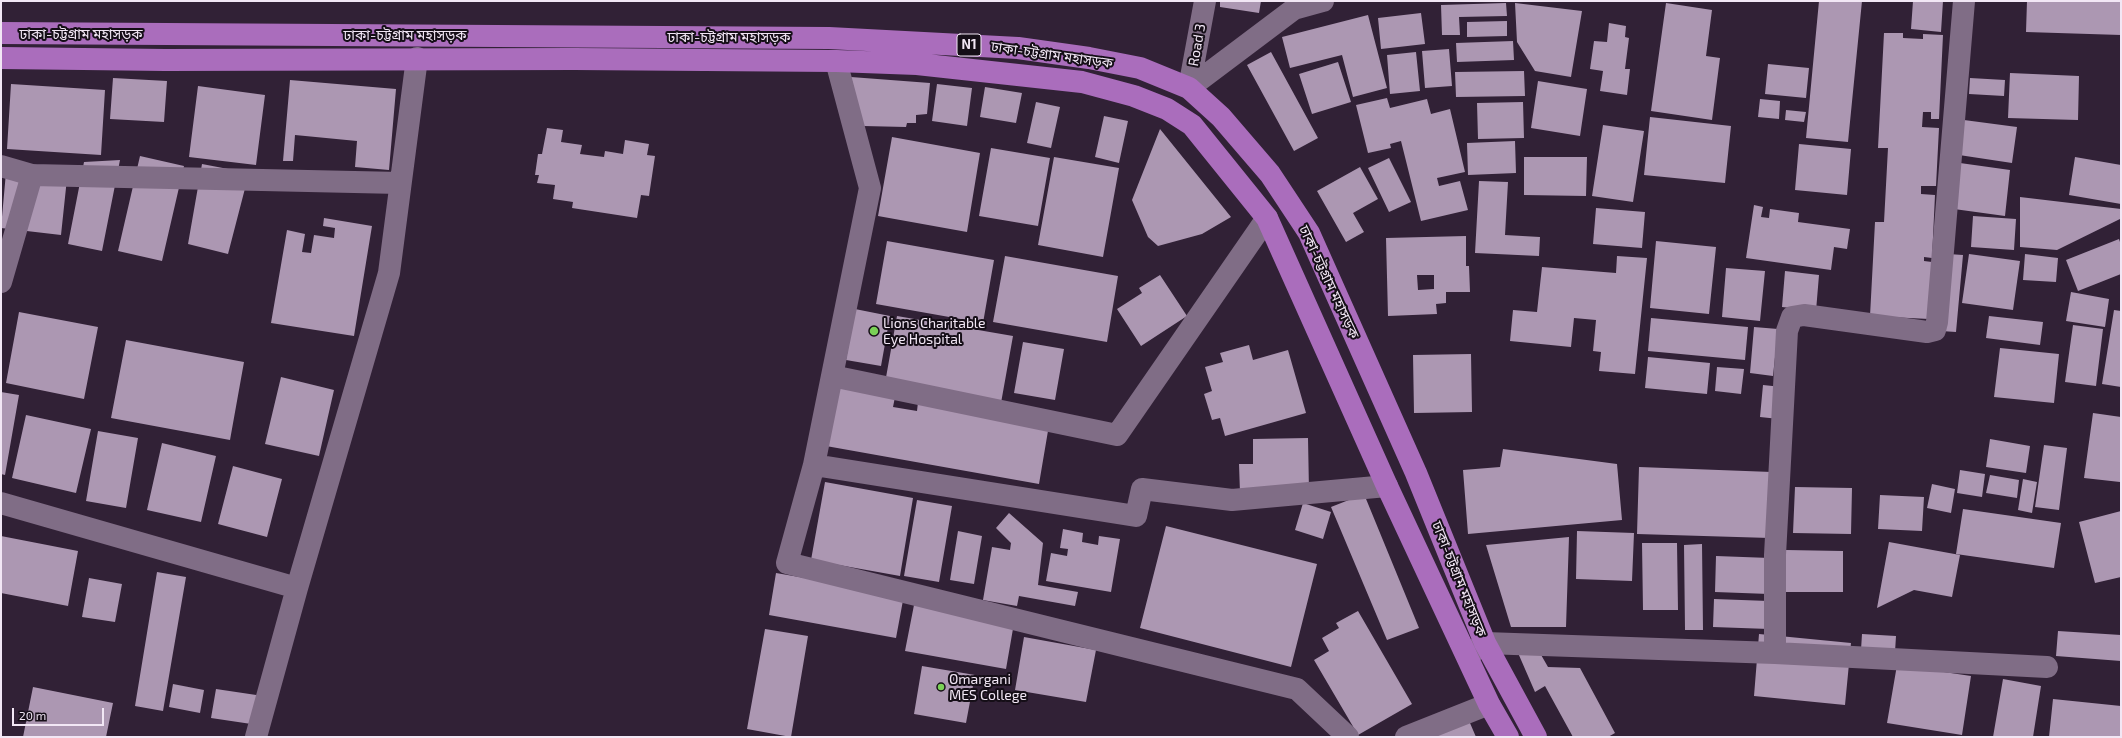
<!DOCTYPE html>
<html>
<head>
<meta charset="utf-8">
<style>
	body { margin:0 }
	#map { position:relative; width:2122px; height:738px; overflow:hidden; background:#312136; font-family:"Exo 2",sans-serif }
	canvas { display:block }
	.frame { position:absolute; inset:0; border:2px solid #f2e7f5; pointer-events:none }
	.scale { position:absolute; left:12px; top:708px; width:92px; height:18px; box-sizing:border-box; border:2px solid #f2e7f5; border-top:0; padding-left:5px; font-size:12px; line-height:14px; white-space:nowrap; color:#f2e7f5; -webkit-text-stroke:3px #150e17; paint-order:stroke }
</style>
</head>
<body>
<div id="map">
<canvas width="2122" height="738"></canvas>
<div class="frame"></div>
<div class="scale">20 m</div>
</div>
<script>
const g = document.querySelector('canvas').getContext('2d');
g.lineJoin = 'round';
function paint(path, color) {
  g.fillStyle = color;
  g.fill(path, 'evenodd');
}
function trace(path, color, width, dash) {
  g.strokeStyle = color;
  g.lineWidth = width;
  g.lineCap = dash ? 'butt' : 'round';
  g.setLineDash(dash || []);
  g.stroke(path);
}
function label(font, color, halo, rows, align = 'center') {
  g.font = font + ' "Exo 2","Noto Sans Bengali",sans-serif';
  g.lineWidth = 4;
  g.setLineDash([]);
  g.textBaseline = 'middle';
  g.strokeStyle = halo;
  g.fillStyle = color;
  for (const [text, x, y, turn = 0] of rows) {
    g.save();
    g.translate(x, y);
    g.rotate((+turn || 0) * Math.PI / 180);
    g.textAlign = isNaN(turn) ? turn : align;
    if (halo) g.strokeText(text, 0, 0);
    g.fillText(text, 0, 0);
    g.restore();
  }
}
paint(new Path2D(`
	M1220,1H1261L1259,13L1220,7Z
	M1819,1H1862L1848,142L1806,138Z
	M1913,1H1943L1941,32L1911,29Z
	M2027,1H2121V35L2026,32Z
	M1506,3L1507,16L1459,17L1460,35H1442L1441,5Z
	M1515,3L1582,11L1571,77L1535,71L1517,42Z
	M1666,3L1712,10L1706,56L1720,58L1712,120L1651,111Z
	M1421,13L1425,44L1381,49L1378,18Z
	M1368,15L1387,88L1353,97L1342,55L1290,68L1282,37Z
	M1507,21V36L1467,37V22Z
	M1609,23L1626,26L1625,37L1629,38L1625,69H1630L1627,95L1600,91L1603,71L1590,69L1594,41L1607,42Z
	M1884,33H1903V38L1923,39V34L1943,35L1939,119H1931V112H1923L1922,127L1939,128L1936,186H1921V194L1935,195L1932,258L1924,257V261L1932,262L1929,319L1870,316L1875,222H1884L1888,148H1878Z
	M1513,41L1514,60L1457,62L1456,43Z
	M1449,49L1452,86L1425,88L1422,51Z
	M1271,52L1318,138L1294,151L1247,65Z
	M1416,52L1420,91L1390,94L1387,55Z
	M1338,62L1351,102L1312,114L1299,74Z
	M1768,64L1809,68L1806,98L1765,94Z
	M1524,71L1525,96L1456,97L1455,72Z
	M2010,73L2079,76L2078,120L2008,118Z
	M851,77L930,83L927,114L916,115V123H907L906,127L863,126Z
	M113,78L167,81L164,122L110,119Z
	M1970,78L2005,80L2004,96L1969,94Z
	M290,80L396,89L389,170L355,167L357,141L295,135L293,161H283Z
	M1538,81L1587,89L1580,136L1531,128Z
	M11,84L105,90L101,155L7,149Z
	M937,84L972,88L967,126L932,121Z
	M198,86L265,95L256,165L189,157Z
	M985,87L1022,93L1016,123L980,117Z
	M1387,98L1390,108L1427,99L1431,114L1450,109L1465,172L1437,178L1439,186L1460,181L1468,210L1421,221L1401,141L1390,144L1391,148L1368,153L1356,105Z
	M1760,99L1780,101L1779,119L1758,117Z
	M1036,102L1060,107L1051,148L1027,143Z
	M1523,102L1524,138L1478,139L1477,103Z
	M1786,110L1806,112L1804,122L1785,120Z
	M1104,116L1128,121L1119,163L1095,157Z
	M1650,117L1731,126L1725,183L1644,175Z
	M1964,120L2017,127L2012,163L1959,155Z
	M1603,125L1644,131L1633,202L1592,196Z
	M547,128L563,130L561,142L582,145L580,154L604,157L605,151L623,154L625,140L649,144L647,155L655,156L649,196L641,195L637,218L572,208L573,202L553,199L555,185L537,183L539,175H535L538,154H542Z
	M1160,129L1231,217L1202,234L1158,246L1148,237L1132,200Z
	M892,137L980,153L967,232L878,216Z
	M1515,141L1516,173L1468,175L1467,143Z
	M1799,144L1851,149L1847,195L1795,190Z
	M991,148L1050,158L1038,226L979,216Z
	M140,156L184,166L162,261L118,251Z
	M1054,157L1119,168L1103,257L1038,245Z
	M1524,157H1587L1586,196L1524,195Z
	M2075,157L2121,165V204L2069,195Z
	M1389,158L1411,202L1389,212L1368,168Z
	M120,160L102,251L68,244L84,162Z
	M7,161L68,169L61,235L1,228Z
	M1960,163L2010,170L2005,216L1954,209Z
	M202,164L249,173L228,254L188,244Z
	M1360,167L1378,199L1353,213L1364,232L1346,242L1317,191Z
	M1479,181L1508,182L1505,235L1540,237L1539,256L1475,253Z
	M2020,197L2121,209V215L2120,219L2057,250L2020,247Z
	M1754,205L1763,207L1761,217L1769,218L1770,209L1799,213L1798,222L1850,229L1847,249L1834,247L1831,270L1746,258Z
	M1596,208L1645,212L1642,248L1593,244Z
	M1973,216L2016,219L2014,250L1971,247Z
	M324,218L372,226L354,336L271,323L287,230L305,234L302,252L311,253L314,235L334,238L335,228L323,226Z
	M1466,236V266H1469L1470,292H1446V303L1436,304L1437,314L1388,316L1386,238ZM1417,275H1434V289L1418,290Z
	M2119,239L2121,245V274L2078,291L2066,260Z
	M887,241L994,260L983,323L876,304Z
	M1656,241L1716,247L1709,314L1650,308Z
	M1948,254L1963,255L1956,332L1941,331Z
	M1969,254L2020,261L2013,310L1962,303Z
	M2025,254L2058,258L2056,282L2023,280Z
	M1005,256L1118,276L1107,342L993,322Z
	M1617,256L1647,258L1635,374L1599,371L1601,352L1593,351L1596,320L1574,318L1571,347L1510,341L1513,310L1537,312L1542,267L1616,273Z
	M1726,268L1765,271L1760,321L1722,317Z
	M1785,271L1819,275L1816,311L1782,307Z
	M1160,275L1187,316L1141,346L1117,309L1142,293L1139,288Z
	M2071,292L2109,299L2105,327L2066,321Z
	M855,309L890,316L881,366L846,360Z
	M2114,310L2121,311V387L2102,384Z
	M19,312L98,327L84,399L6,383Z
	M897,316L1013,336L1001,403L885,383Z
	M1989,316L2043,322L2040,345L1986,338Z
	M1651,318L1748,327L1745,360L1648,351Z
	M2073,325L2103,329L2096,386L2065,382Z
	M1754,327L1778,329L1773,376L1750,373Z
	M126,340L244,362L230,440L111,418Z
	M1023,342L1064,349L1055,400L1014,393Z
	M1249,345L1253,360L1288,350L1306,413L1225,436L1220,418L1212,420L1204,394L1212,391L1205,367L1223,362L1220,353Z
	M2000,348L2059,354L2054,403L1994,397Z
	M1471,354L1472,412L1414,413L1413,355Z
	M1648,357L1710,363L1707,394L1645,388Z
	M1717,367L1744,369L1741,394L1715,391Z
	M281,377L334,390L319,456L265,444Z
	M1763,385L1782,387L1779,419L1760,417Z
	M836,387L895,397L893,407L917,411L918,402L1049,425L1039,484L826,446Z
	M1,392L19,395L5,475L1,474Z
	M2093,413L2121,417L2120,482L2084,478Z
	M26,415L91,429L76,493L12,478Z
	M98,431L138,438L126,508L86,501Z
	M1308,438L1309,491L1240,493L1239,464H1253V439Z
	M1990,439L2030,446L2026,473L1986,467Z
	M162,443L216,456L201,522L147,510Z
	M2044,445L2067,448L2059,510L2035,507Z
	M1503,449L1617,464L1622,520L1468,534L1463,470L1500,467Z
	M233,466L282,479L267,537L218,524Z
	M1639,467L1772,472L1770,538L1637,534Z
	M1960,470L1985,474L1982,497L1957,493Z
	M1990,475L2019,480L2017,498L1986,493Z
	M2023,479L2037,482L2032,513L2018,510Z
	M825,482L913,498L900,576L811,560Z
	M1932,484L1955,489L1951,513L1927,508Z
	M1795,487L1852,488L1851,534L1793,533Z
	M1364,494L1419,628L1387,640L1331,507Z
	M1880,495L1924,497L1922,531L1878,529Z
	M917,500L952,506L939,582L904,576Z
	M1303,503L1331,512L1323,539L1295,530Z
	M1963,509L2061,523L2054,568L1956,554Z
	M2121,511V577L2095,583L2079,522Z
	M1009,513L1043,543L1038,585L1078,592L1075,606L1019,596L1017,606L983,600L992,547L1010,550L1011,543L996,528Z
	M1166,526L1317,564L1291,667L1140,628Z
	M1063,529L1083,533L1082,542L1098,545L1099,536L1120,539L1111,592L1046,581L1051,553L1067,556L1068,549L1060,548Z
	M958,531L982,536L974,584L950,580Z
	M1577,531L1634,533L1632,581L1576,579Z
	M1,536L78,551L68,606L1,593Z
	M1569,537L1566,627H1511L1486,545Z
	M1889,542L1960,555L1952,597L1914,590L1877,608Z
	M1642,543H1677L1678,610H1643Z
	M1702,544L1703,630H1685L1684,545Z
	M1786,550L1843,551V592H1786Z
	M1716,556L1770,558L1769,594L1715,592Z
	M157,572L186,577L163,711L135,706Z
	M776,573L904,595L896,638L769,615Z
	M89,578L122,584L115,622L82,617Z
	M1714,599L1769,601V629L1713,627Z
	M914,605L1014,623L1006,669L905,651Z
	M1358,611L1412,704L1358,735L1314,660L1329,651L1322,638L1339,628L1336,623Z
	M765,629L808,636L791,737L747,729Z
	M2058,631L2121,635V661L2056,656Z
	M1759,634L1851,643L1845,705L1754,696Z
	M1862,634L1896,636L1895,652L1861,650Z
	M1024,637L1096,650L1086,702L1015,690Z
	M1515,646L1540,653L1548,667L1580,668L1615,733L1608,737H1573L1545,686L1535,692Z
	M1897,665L1971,676L1962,735L1887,723Z
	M922,666L975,675L966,723L914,714Z
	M2003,679L2041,686L2033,737H1993Z
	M173,684L204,690L200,713L169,707Z
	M33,687L113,703L106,737H23Z
	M216,689L263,696L258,725L211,718Z
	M2053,699L2121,706V737H2049Z
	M1467,716L1476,737H1424Z`), '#ac97b2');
trace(new Path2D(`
	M836,61L870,188L814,465L787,563L1297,689L1348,737
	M1189,88L1294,9L1323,1
	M1189,88L1205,1
	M1,166L32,175
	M1,282L32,175L400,183
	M832,376L1117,435L1267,218
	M814,465L1136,516L1142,489L1232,500L1387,486
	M1,503L297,588
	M1471,653L1485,643L1775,653L2047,667
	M1775,653V555L1787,331L1792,317L1804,315L1927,332L1935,330L1937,322L1964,1
	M256,737L297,588L389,273L417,58
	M1406,737L1489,704`), '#806d86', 22);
trace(new Path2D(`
	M1,33L829,38L1018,48L1089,58L1140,68L1189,88L1221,117L1270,174L1309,233L1416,473L1485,643L1536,737
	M1,58L165,60L574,59L836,61L917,64L1082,82L1134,96L1167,109L1192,125L1267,218L1387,486L1489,704L1508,737`), '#aa6dbc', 22);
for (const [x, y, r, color] of [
	[874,331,5,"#7ad156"],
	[941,687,4,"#7ad156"]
]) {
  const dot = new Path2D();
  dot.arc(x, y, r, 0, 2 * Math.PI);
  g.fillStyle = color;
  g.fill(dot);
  trace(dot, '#150e17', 1.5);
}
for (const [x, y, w] of [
	[969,45,24]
]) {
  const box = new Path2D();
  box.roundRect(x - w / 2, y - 11, w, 22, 3);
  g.fillStyle = '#150e17';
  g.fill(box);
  trace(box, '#f2e7f5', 1);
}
label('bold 13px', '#f2e7f5', null, [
	["N1",969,45]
]);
label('14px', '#f2e7f5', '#150e17', [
	["ঢাকা-চট্টগ্রাম মহাসড়ক",81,34],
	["ঢাকা-চট্টগ্রাম মহাসড়ক",405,35],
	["ঢাকা-চট্টগ্রাম মহাসড়ক",729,37],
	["Road 3",1197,45,-80],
	["ঢাকা-চট্টগ্রাম মহাসড়ক",1052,55,8],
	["ঢাকা-চট্টগ্রাম মহাসড়ক",1329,282,65],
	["ঢাকা-চট্টগ্রাম মহাসড়ক",1459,579,68]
]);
label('14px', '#f2e7f5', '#150e17', [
	["Lions Charitable",883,323],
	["Eye Hospital",883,339],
	["Omargani",949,679],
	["MES College",949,695]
], 'left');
</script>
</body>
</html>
